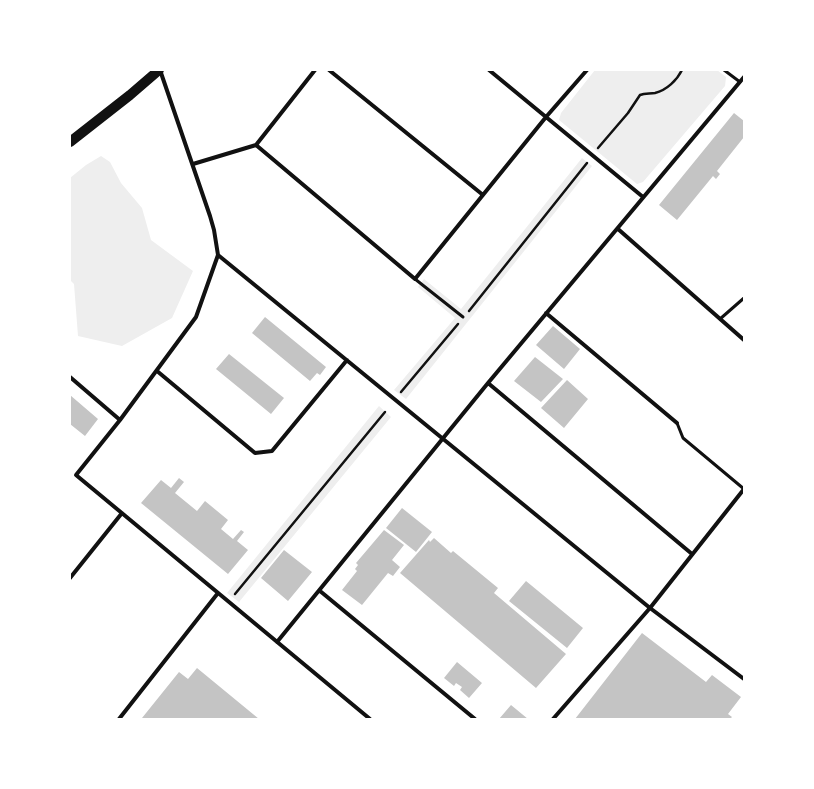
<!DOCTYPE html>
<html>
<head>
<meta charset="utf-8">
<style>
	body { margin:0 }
	#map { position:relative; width:814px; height:789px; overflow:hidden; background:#fff; font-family:"PT Sans",sans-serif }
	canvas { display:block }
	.frame { position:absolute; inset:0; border:71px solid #fff; pointer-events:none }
</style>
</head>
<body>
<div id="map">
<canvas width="814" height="789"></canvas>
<div class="frame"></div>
</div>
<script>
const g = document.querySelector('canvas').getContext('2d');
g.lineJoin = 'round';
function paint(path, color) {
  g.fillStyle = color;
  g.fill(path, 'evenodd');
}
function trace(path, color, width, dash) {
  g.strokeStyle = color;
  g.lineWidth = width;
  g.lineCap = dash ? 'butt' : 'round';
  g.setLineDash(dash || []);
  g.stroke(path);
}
paint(new Path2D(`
	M595,70H717L726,77L725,86L643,182L637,184L559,120L561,113Z
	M101,156L110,162L121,183L142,208L151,240L193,271L172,318L122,346L78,336L74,284L70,280V178L86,165Z
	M582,158L592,166L406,399L394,390L455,318L418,287L424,279L461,309Z
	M379,406L391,417L239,602L227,593Z`), '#eee');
paint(new Path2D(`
	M734,113L744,121V137L717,171L720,174L716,179L713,176L677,220L659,205Z
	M265,317L326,367L320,375L317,373L310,381L252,333Z
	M553,326L580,349L564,369L536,345Z
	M229,354L284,398L271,414L216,369Z
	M535,357L563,379L541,402L514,381Z
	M567,380L588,399L564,428L541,408Z
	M70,395L98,419L85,436L70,424Z
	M179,478L184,482L175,493L197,511L205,501L228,520L221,529L233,539L241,530L244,532L237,541L248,550L228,574L141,503L161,480L171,488Z
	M402,508L432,532L416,552L386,528Z
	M384,530L404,545L392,560L400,567L393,576L388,573L362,605L342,590L357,571L355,569L358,565L356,563Z
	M434,538L451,553L453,551L498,588L494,593L566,654L536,688L400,573L429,540L430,542Z
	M284,550L312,572L288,601L261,578Z
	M526,581L583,628L567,648L509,601Z
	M642,633L706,682L712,675L741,697L728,714L732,717L730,719H575Z
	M457,662L482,683L469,698L460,690L462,687L456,683L454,686L444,678Z
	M197,668L259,719H144L142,718L179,672L188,679Z
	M511,705L528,719H499Z`), '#c4c4c4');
trace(new Path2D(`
	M598,148L628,113L640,95C645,93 650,94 655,93C667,90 677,80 682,70
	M469,311L587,163
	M401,392L458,324
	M235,594L385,412`), '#111', 2.5);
trace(new Path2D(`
	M724,70L740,82
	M415,279L463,317
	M720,319L744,298
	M677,423L683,438L744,489`), '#111', 3);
trace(new Path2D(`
	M160,70L210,216L214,230L218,255L650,608L744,679
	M329,70L483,195
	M489,70L643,197
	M256,145L415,279L546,117L587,70
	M193,164L256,145L315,70
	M618,229L744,340
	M218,255L196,317L120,420L76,475L370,719
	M546,313L677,423
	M157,371L255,453L272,451L347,360
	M70,377L120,420
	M488,383L692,554
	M70,578L122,513
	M320,591L475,719
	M277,642L488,383L744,77
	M119,719L218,593
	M553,719L650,608L744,489`), '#111', 4);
trace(new Path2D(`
	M70,142L130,95L159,70`), '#111', 10);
</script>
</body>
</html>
